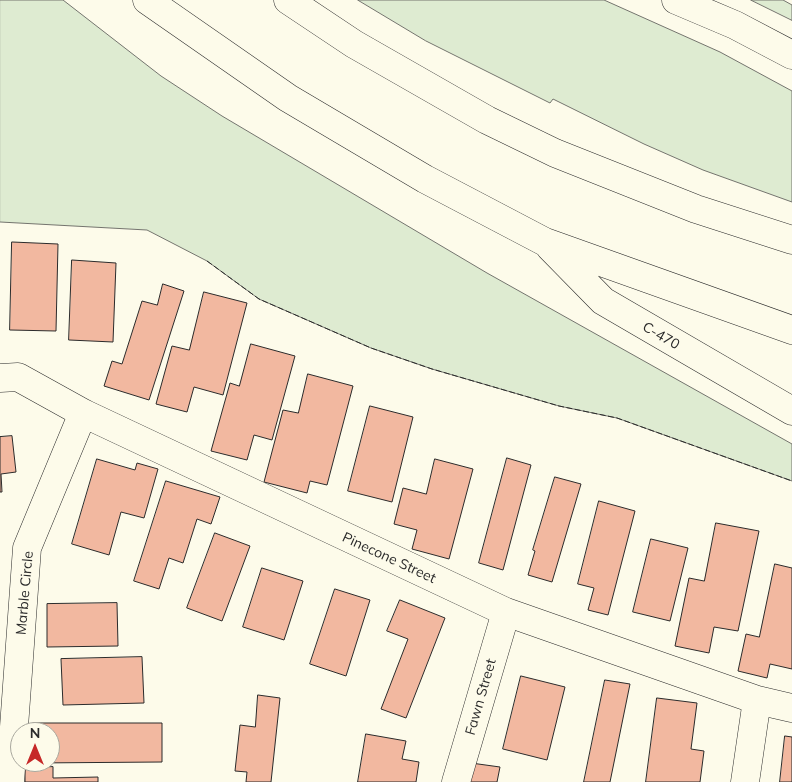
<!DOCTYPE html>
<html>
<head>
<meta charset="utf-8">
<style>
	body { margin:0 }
	#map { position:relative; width:792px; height:782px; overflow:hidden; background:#fdfbea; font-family:Mulish,sans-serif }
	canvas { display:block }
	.north { position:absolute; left:10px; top:722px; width:50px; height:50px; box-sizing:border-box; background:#fdfbea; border:1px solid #a9a89e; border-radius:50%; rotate:0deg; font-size:14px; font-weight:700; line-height:20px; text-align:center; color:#2b2b2b }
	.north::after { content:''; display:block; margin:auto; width:18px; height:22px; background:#c62828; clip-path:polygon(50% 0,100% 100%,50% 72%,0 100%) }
</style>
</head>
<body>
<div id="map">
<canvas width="792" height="782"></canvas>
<div class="north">N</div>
</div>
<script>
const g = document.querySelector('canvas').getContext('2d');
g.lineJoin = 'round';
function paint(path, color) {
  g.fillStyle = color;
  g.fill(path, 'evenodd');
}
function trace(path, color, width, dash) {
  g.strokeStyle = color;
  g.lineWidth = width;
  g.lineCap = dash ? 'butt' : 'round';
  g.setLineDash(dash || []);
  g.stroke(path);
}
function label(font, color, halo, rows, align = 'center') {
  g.font = font + ' Mulish,sans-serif';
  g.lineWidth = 4;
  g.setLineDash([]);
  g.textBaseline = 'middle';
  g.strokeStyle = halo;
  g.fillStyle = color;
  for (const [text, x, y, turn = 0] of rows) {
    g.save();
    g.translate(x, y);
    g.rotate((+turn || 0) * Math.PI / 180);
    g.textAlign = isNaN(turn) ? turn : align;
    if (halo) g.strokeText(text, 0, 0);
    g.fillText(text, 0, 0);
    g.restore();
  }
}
const green = new Path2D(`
	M0,0H63L161,76L222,116L487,273L792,444V481L617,418L559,406L432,369L371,348L259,299L207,261L147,230L0,222Z
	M358,0H604L720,52L792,91V202L703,170L644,144L553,99L550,103L426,41Z
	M751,0H783L792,5V20Z`);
paint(green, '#deebd1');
trace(green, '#74746e', 1);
const building = new Path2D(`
	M12,242L58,244L56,331L10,330Z
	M72,260L116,263L113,342L69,340Z
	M163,284L184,291L149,400L104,386L112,361L122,364L142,301L157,305Z
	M204,292L247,303L223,395L194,387L187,412L156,404L172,346L189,350Z
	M251,344L295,356L272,440L254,435L247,460L211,451L230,383L239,386Z
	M308,374L353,386L327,485L310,481L307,493L264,482L283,410L298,413Z
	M370,406L413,417L392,502L348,491Z
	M12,436L16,472L1,474L2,492H0V437Z
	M507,458L531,465L503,570L479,563Z
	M97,459L135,470L137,463L158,469L144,518L121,512L109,555L72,544Z
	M435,459L473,469L449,559L412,549L417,530L394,524L403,488L426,494Z
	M555,477L581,484L552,582L528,575L535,551L533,550Z
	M166,481L220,497L211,524L197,519L183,563L169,558L159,589L134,581Z
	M599,501L635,511L608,615L588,610L594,588L578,584Z
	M716,523L759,531L738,631L714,627L709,653L675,646L689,578L704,581Z
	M215,533L250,546L222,621L187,608Z
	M651,539L688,548L670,621L633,612Z
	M775,564L792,568V669L770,664L767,678L738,671L746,634L759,637Z
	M262,568L303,581L284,640L243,627Z
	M335,589L370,600L346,676L310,664Z
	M400,600L445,618L406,718L381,709L408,639L387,631Z
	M117,603L118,646L47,647V604Z
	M142,657L144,703L63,705L61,659Z
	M521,676L565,687L547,760L503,749Z
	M605,680L630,684L610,782H584Z
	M258,695L280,698L271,782H246L247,772L235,771L240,725L255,727Z
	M657,698L697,703L691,749L704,751L700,782H646Z
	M33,723H162V762L33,763L50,762V732H33Z
	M366,734L406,741L402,759L419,762L416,782H358Z
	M785,736L792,737V782H780Z
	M471,763L500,767L497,782H467Z
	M53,767V778L98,777V782H25V768Z`);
paint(building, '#f2b8a0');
trace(building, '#2b2b2b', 1);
const street = new Path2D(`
	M0,378L18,377L83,413L506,612L757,700L792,708
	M10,782L27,548L83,413
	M456,782L506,612
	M745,782L757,700`);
const highway = new Path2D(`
	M147,0L288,98L425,179L545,242L792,330
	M288,0L354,44L487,120L555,153L696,209L792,240
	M676,0L735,25L792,55
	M550,247L603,301L792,411`);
trace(street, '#2b2b2b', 29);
trace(highway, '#2b2b2b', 29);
trace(street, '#fdfbea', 28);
trace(highway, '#fdfbea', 28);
trace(new Path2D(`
	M207,261L259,299L371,348L432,369L559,406L617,418L792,481`), '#2b2b2b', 1, [6, 2.5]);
label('14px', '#2b2b2b', '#fdfbea', [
	["C-470",661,336,30],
	["Pinecone Street",389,558,25],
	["Marble Circle",25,593,-85],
	["Fawn Street",481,697,-74]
]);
</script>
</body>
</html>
